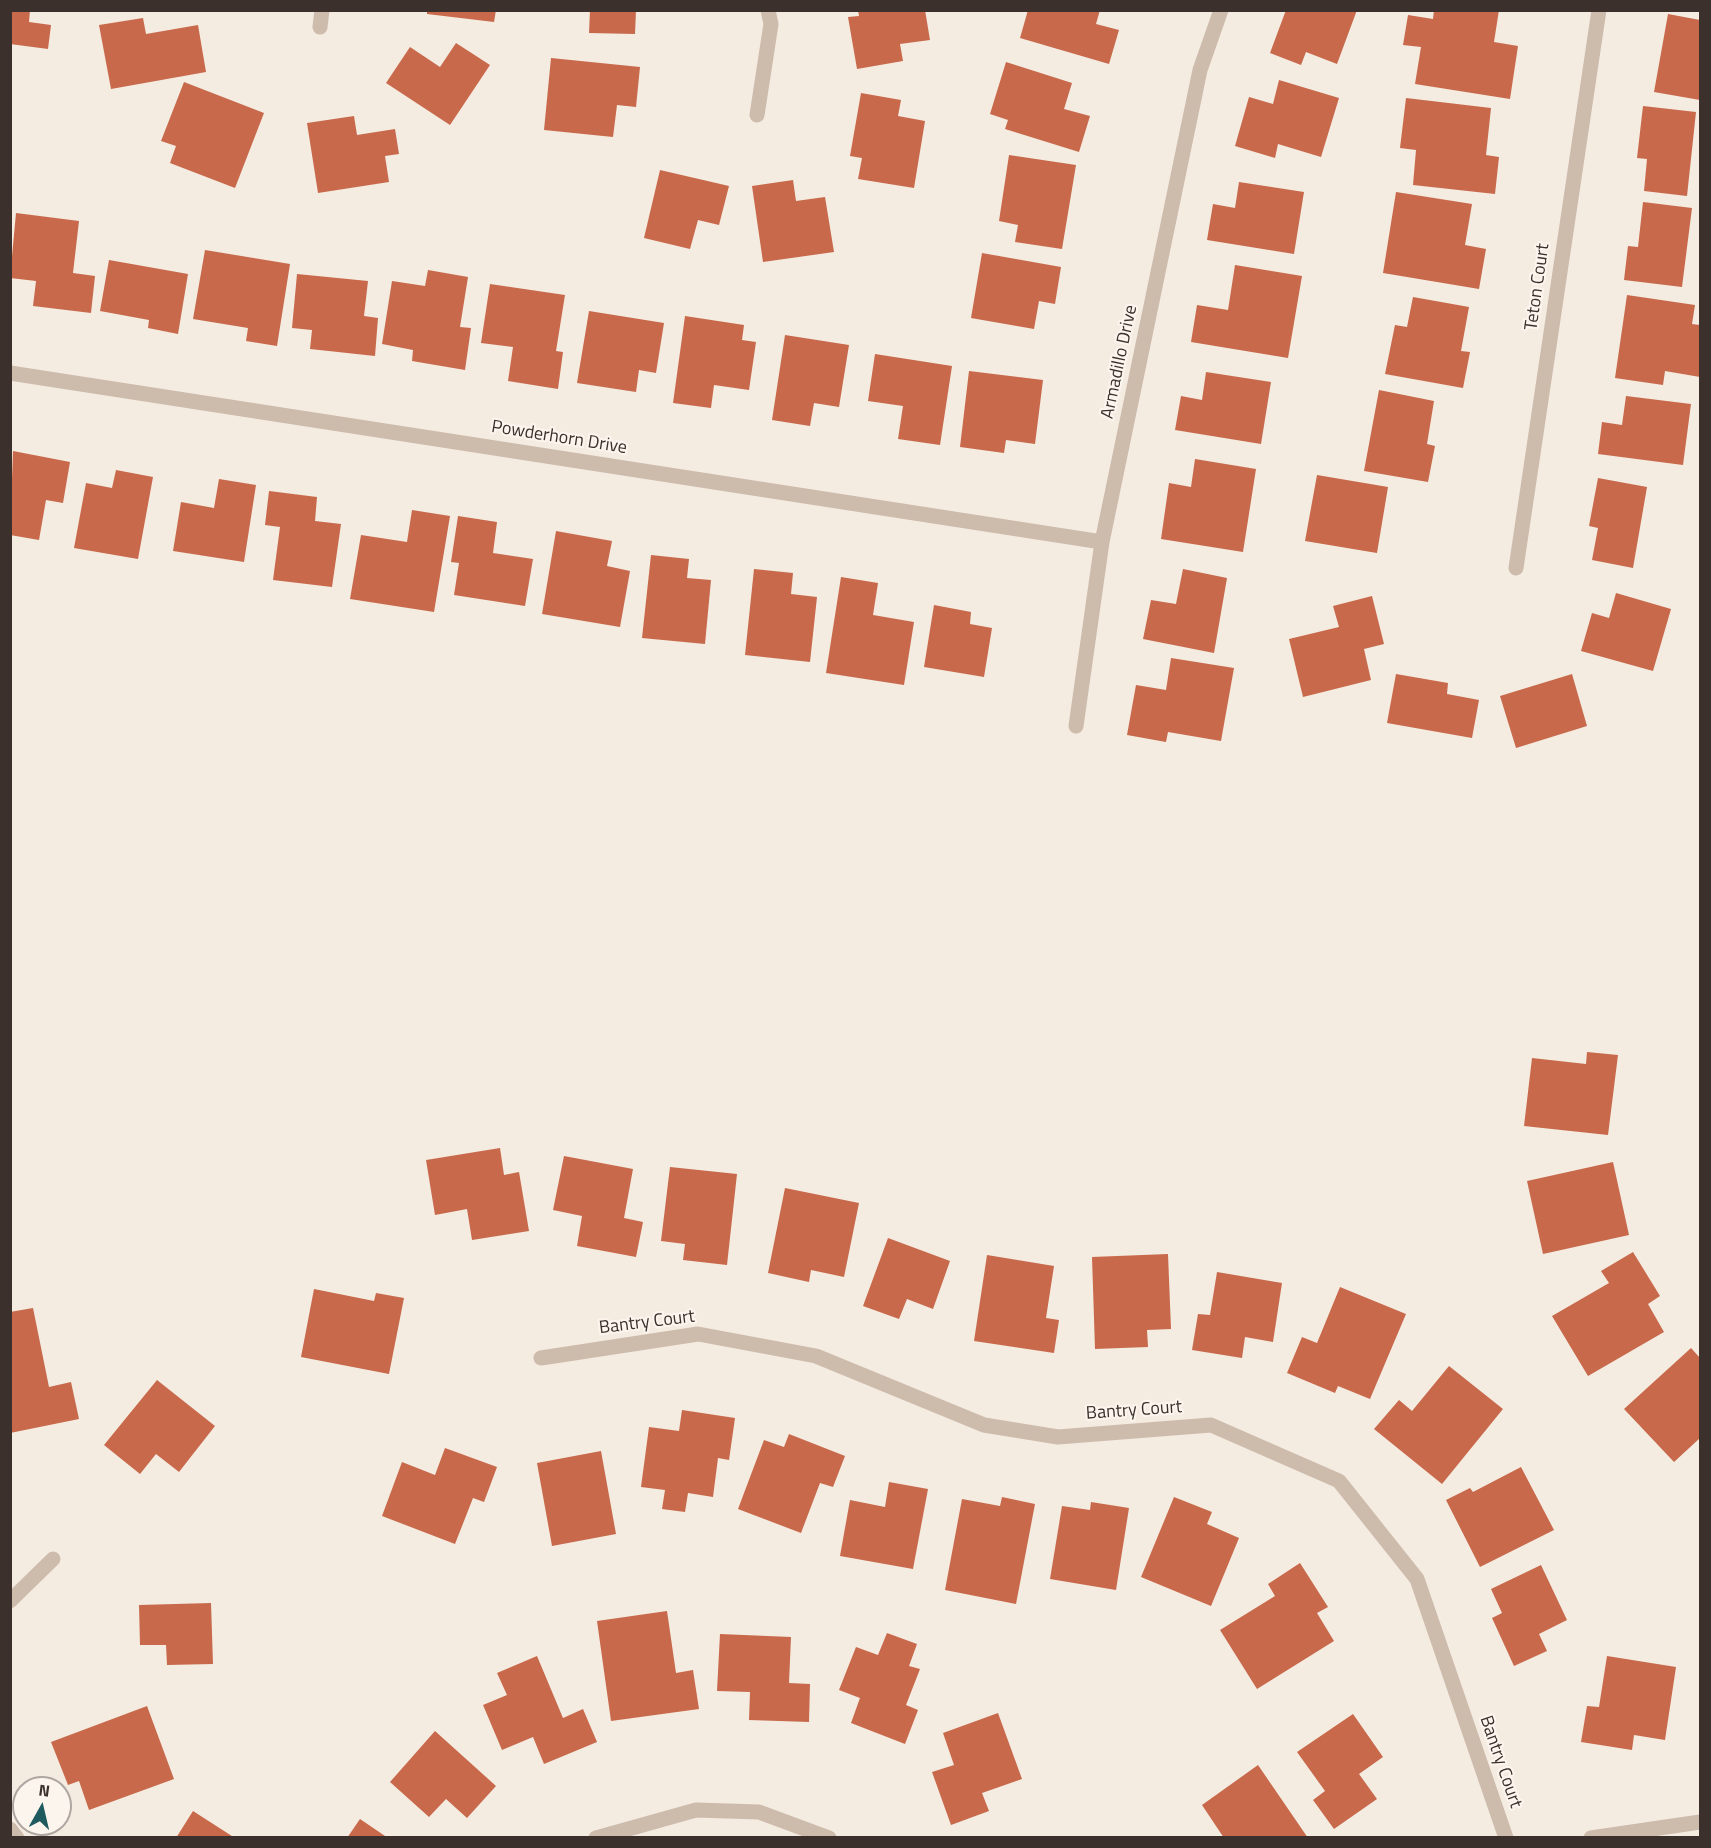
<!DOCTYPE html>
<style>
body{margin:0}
#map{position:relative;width:1711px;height:1848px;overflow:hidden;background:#f4ebe1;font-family:"Titillium Web",sans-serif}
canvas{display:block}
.frame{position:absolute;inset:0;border:12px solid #3b302b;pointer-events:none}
.north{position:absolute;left:12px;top:1776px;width:60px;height:60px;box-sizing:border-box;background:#fbf5ee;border:2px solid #aea6a0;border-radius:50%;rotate:8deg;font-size:16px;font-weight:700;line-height:24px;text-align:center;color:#3b302b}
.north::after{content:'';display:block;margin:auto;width:21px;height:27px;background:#1f5a5e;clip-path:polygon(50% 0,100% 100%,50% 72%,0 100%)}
</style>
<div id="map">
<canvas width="1711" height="1848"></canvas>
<div class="frame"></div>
<div class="north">N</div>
</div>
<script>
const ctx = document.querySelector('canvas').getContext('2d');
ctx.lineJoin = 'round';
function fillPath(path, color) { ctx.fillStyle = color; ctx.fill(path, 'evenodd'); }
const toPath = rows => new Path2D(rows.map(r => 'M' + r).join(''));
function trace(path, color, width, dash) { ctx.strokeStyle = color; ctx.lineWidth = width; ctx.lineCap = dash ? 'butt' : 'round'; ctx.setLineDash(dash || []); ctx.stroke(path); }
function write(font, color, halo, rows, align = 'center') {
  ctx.font = font + ' "Titillium Web",sans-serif'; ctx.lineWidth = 4.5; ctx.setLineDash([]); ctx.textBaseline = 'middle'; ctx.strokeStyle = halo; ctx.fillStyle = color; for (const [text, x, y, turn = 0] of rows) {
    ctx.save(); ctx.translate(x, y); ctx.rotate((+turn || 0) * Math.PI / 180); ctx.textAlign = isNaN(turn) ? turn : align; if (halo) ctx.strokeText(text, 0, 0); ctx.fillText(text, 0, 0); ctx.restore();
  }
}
const building = toPath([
 [10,10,30,10,29,22,51,25,48,49,10,44],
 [427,10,496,10,494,22,427,14],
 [590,10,636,10,635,34,589,33],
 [858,10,925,10,930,40,900,44,903,61,857,69,848,17,859,16],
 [1028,10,1100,10,1096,24,1119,30,1109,64,1020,38],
 [1286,10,1357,10,1337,64,1306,52,1301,65,1270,53],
 [1434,10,1499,10,1494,42,1518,46,1510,99,1415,84,1421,47,1403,45,1408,15,1433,19],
 [1668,14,1700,20,1700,100,1654,92],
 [143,18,146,34,198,25,206,72,111,89,99,25],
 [456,43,490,65,450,125,386,83,410,47,440,67],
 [551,58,640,67,636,107,617,105,613,137,544,130],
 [1006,62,1072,83,1064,109,1090,116,1079,152,1005,129,1008,120,990,114],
 [1279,80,1339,98,1321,157,1278,144,1275,158,1235,146,1249,97,1273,104],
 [184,82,264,113,235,188,170,163,176,146,161,141],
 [861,93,901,100,898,116,925,121,914,188,858,179,862,158,850,156],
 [1406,98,1491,108,1486,155,1499,157,1495,194,1413,185,1416,150,1400,148],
 [1643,106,1696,112,1687,196,1644,191,1647,159,1637,158],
 [354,116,357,135,395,129,399,154,385,156,389,182,318,193,307,123],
 [1009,155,1076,165,1062,249,1015,242,1018,225,999,221],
 [660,170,729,186,719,225,698,220,690,249,644,238],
 [793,180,796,201,825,197,834,252,763,262,752,186],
 [1239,182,1304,192,1294,254,1207,240,1213,204,1235,208],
 [1396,192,1472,204,1465,245,1486,249,1479,289,1383,273],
 [1643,202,1692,208,1682,287,1624,280,1628,246,1638,247],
 [16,213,79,221,73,273,95,276,91,313,33,306,36,281,10,278],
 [205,250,290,264,277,346,246,341,248,328,193,319],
 [982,253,1061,267,1055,304,1039,301,1034,329,971,318],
 [109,260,188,274,178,334,148,328,149,320,100,311],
 [1235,265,1302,276,1288,358,1191,342,1197,305,1228,310],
 [428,270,468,277,460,327,471,328,465,370,412,361,413,350,382,344,392,281,425,286],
 [297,274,368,281,364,316,378,318,375,356,310,349,312,330,292,328],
 [490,284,565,295,556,351,563,352,558,389,508,381,513,347,481,343],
 [1627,295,1695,305,1692,324,1700,325,1700,377,1665,371,1663,385,1615,378],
 [1413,297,1469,307,1461,351,1470,352,1463,388,1385,374,1395,325,1407,327],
 [589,311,664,323,656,373,639,370,636,392,577,383],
 [685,316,744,325,742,340,756,342,749,390,714,385,711,408,673,403],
 [785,335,849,345,839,407,814,403,810,426,772,420],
 [875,354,952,366,940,445,898,439,903,406,868,401],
 [969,371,1043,380,1035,444,1006,440,1004,453,960,447],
 [1206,372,1271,382,1261,444,1175,430,1181,396,1202,400],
 [1379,390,1434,401,1427,444,1435,446,1428,482,1364,471],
 [1626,396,1691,404,1683,465,1598,454,1602,422,1622,425],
 [13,451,70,462,63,503,46,500,39,540,10,535],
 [1195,459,1256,469,1243,552,1161,539,1169,483,1191,487],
 [116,470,153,477,138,559,74,548,86,483,112,488],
 [1317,475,1388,487,1377,553,1305,541],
 [1598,478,1647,487,1633,568,1592,560,1598,528,1589,526],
 [219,479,256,485,244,562,173,551,181,502,214,508],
 [269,491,317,497,315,521,341,524,332,587,273,580,280,527,265,525],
 [412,510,450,516,434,612,350,599,361,535,407,542],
 [458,516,497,522,493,553,533,559,525,606,454,595,459,563,451,562],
 [556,531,612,541,607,566,630,571,620,627,542,614],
 [651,555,689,559,687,578,711,580,705,644,642,638],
 [754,569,793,573,791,594,817,597,810,662,745,655],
 [1183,569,1227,578,1214,653,1143,639,1151,600,1176,604],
 [841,577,878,583,873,615,914,622,904,685,826,673],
 [1616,593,1671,609,1653,671,1581,651,1592,613,1609,618],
 [1372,596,1384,644,1364,649,1371,680,1303,697,1289,639,1339,627,1333,606],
 [934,605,971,612,970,624,992,628,984,677,924,667],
 [1171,658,1234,668,1221,741,1168,732,1166,742,1127,735,1136,685,1166,690],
 [1396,674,1448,683,1447,694,1479,700,1472,738,1387,723],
 [1572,674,1587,726,1516,748,1500,696],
 [1587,1052,1618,1055,1608,1135,1524,1126,1532,1058,1586,1064],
 [500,1148,504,1175,519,1172,529,1231,472,1240,467,1209,435,1215,426,1160],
 [564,1156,633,1169,624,1218,643,1222,636,1257,577,1246,582,1216,553,1210],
 [1613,1162,1629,1235,1543,1254,1527,1181],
 [670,1167,737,1174,727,1265,683,1260,685,1244,661,1241],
 [785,1188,859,1203,844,1277,811,1270,809,1282,768,1273],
 [888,1238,950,1261,933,1309,907,1299,899,1319,863,1306],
 [1633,1252,1660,1296,1648,1304,1664,1332,1588,1376,1552,1316,1609,1283,1601,1271],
 [1168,1254,1171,1329,1147,1330,1148,1347,1095,1349,1092,1257],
 [987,1255,1054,1266,1046,1318,1059,1320,1054,1353,974,1341],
 [1217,1272,1282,1283,1273,1342,1245,1337,1242,1358,1192,1350,1198,1314,1210,1315],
 [1340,1287,1406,1314,1370,1399,1338,1386,1335,1393,1287,1373,1302,1337,1317,1343],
 [314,1289,374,1301,376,1293,404,1298,389,1374,301,1357],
 [33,1308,49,1387,71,1382,79,1419,10,1433,10,1312],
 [1691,1348,1700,1358,1700,1438,1674,1462,1624,1409],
 [1449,1366,1503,1409,1442,1484,1374,1429,1399,1400,1412,1411],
 [157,1380,215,1426,179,1472,156,1454,140,1474,104,1445],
 [682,1410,735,1418,729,1460,718,1458,713,1497,688,1493,685,1512,662,1509,665,1490,641,1487,649,1427,679,1431],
 [789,1434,845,1456,833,1487,820,1483,801,1533,738,1509,764,1440,784,1447],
 [445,1448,497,1467,484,1502,473,1498,455,1544,382,1516,402,1462,435,1475],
 [601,1451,616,1534,552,1546,537,1463],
 [1521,1467,1554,1530,1480,1567,1446,1500,1470,1488,1473,1492],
 [889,1482,928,1489,913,1569,840,1556,850,1500,885,1507],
 [1002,1497,1035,1504,1016,1604,945,1590,962,1499,1000,1506],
 [1174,1497,1212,1512,1207,1524,1239,1538,1211,1606,1141,1577],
 [1091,1502,1129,1508,1116,1590,1050,1579,1062,1506,1090,1510],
 [1300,1563,1328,1607,1317,1613,1334,1641,1257,1689,1220,1630,1275,1596,1268,1584],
 [1541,1565,1567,1620,1539,1634,1547,1651,1514,1666,1492,1618,1502,1613,1491,1589],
 [211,1603,213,1664,167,1665,166,1645,140,1645,139,1605],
 [667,1611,676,1673,693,1670,699,1709,611,1721,597,1621],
 [887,1633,917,1644,909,1666,920,1669,906,1705,918,1710,905,1744,851,1723,860,1698,839,1690,856,1647,878,1655],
 [720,1634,791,1637,789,1683,810,1684,809,1722,749,1720,750,1692,717,1691],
 [537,1656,563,1718,583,1709,597,1742,544,1764,533,1737,502,1750,483,1705,507,1695,497,1673],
 [1607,1656,1676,1667,1665,1740,1634,1735,1632,1750,1581,1742,1587,1706,1599,1707],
 [147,1706,174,1779,89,1810,79,1781,68,1785,51,1742],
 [998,1713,1022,1779,982,1793,989,1811,951,1825,932,1772,954,1765,943,1733],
 [1353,1714,1383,1757,1359,1774,1377,1799,1334,1829,1313,1800,1325,1791,1297,1752],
 [435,1731,496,1786,467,1818,446,1799,429,1817,390,1782],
 [1258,1765,1308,1838,1224,1838,1202,1805],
 [193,1811,235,1838,176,1838],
 [360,1819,388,1838,347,1838]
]);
const street = toPath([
 [320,27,322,10],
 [757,115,771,24,768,10],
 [10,373,1102,542],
 [1516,568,1599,10],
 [1076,726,1102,542,1200,70,1221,10],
 [541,1358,698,1334,816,1356,984,1425,1058,1437,1211,1425,1339,1481,1417,1579,1506,1838],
 [10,1601,53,1559],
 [10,1829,17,1838],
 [596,1838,696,1810,759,1812,829,1838],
 [1591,1838,1700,1822]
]);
const streetNames = [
 ["Teton Court",1538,287,-82],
 ["Armadillo Drive",1120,362,-78],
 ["Powderhorn Drive",559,438,9],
 ["Bantry Court",647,1323,-7],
 ["Bantry Court",1134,1411,-4],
 ["Bantry Court",1500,1762,71]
];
fillPath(building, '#c8694b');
trace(street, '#cdbbac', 15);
write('18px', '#3b302b', '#fbf5ee', streetNames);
</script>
